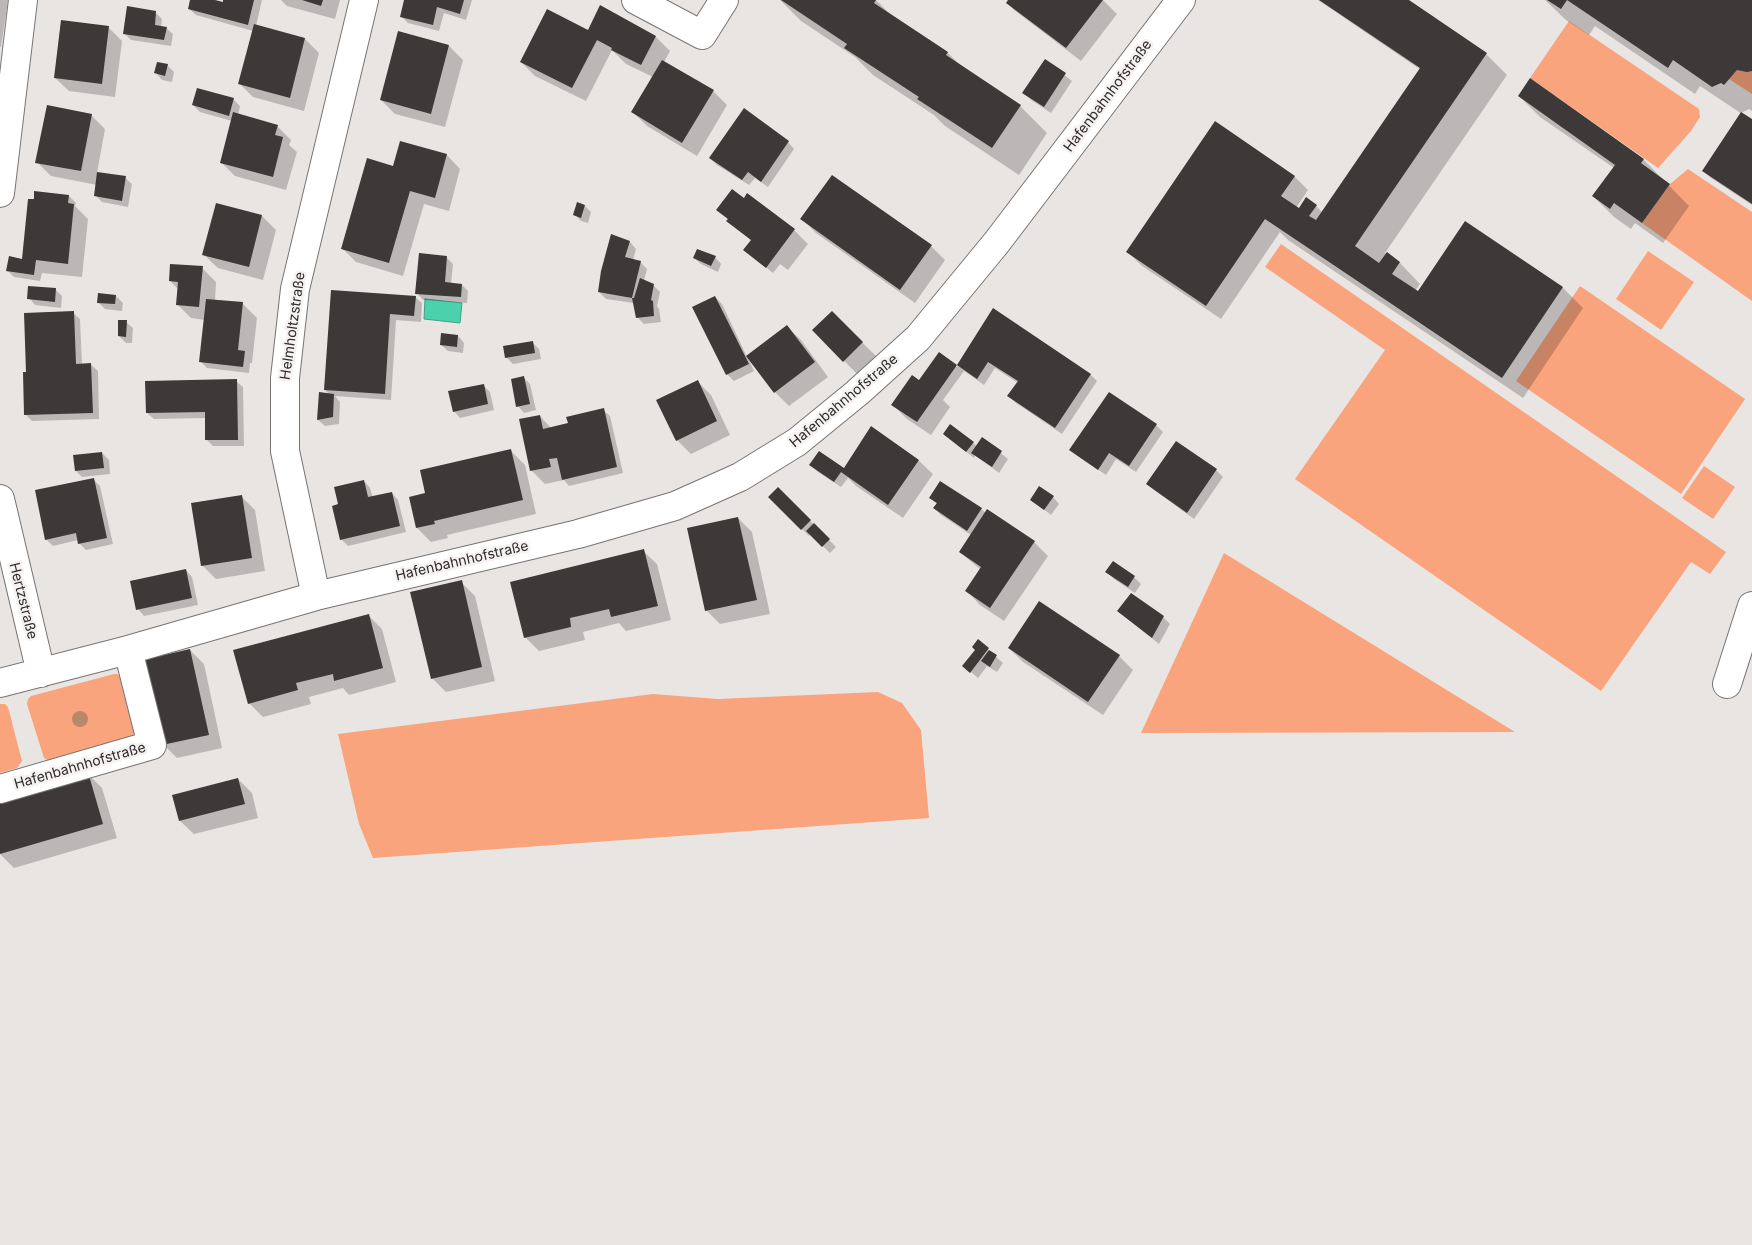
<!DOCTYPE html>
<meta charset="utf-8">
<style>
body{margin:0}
canvas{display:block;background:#e9e5e3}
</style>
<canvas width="1752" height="1245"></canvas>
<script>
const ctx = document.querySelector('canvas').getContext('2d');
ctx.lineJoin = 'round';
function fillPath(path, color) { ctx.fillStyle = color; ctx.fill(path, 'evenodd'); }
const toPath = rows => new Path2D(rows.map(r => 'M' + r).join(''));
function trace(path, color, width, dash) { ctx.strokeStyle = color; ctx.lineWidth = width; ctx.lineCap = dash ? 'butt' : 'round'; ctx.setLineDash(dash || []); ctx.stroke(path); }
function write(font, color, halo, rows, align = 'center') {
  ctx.font = font + ' Inter,sans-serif'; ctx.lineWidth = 5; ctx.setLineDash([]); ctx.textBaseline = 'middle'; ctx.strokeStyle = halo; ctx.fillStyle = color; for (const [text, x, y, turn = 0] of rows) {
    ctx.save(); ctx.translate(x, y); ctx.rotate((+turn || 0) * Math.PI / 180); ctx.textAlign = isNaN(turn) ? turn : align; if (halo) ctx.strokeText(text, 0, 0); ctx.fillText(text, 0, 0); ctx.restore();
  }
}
const green = toPath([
 [1569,21,1699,109,1700,117,1691,131,1658,168,1530,78],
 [1737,70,1752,71,1752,94,1729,79],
 [1688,169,1752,212,1752,301,1642,223,1670,184],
 [1281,244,1726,552,1710,574,1691,562,1601,691,1295,479,1385,350,1265,267],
 [1648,251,1694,282,1661,330,1616,299],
 [1580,286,1745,399,1681,494,1516,381],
 [1704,466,1735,487,1713,519,1682,498],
 [1224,553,1515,732,1141,733],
 [114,674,118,674,120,678,134,732,133,736,130,739,52,760,47,760,44,758,27,704,28,699,31,696],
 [878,692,902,703,921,730,929,818,373,858,359,824,338,734,653,694,718,699],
 [0,704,5,704,8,707,22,761,17,768,0,773]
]);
const water = toPath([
 [425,299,462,303,460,323,424,319,425,299]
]);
const shadow = toPath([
 [0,0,8,0,1,47,0,47],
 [192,0,210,0,224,4,225,0,262,0,256,26,305,39,319,53,304,111,253,97,239,83,253,31,196,15,189,9],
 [281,0,340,0,335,19,287,6],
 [405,0,472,0,466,20,444,13,439,31,408,23,401,16],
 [780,0,876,0,892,16,947,52,964,69,1020,106,1047,133,1019,175,945,126,934,115,873,75,855,57,801,21],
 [1010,0,1103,0,1117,14,1081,61,1014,10,1008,3],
 [1318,0,1406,0,1486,54,1507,75,1385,253,1400,263,1420,284,1415,291,1418,293,1563,288,1583,308,1523,398,1288,240,1280,232,1221,319,1142,266,1128,252,1294,176,1308,190,1296,208,1299,209,1316,206,1323,213,1421,70],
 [1545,0,1752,0,1752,111,1749,109,1741,113,1752,120,1752,205,1711,178,1704,171,1742,114,1700,86,1695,94,1595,26,1589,35,1566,20],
 [155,12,162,19,161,27,166,28,173,34,171,46,131,40,124,33],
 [631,24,656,37,670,51,664,62,713,91,727,105,697,156,647,126,633,112,653,77,626,64,612,50,586,101,535,76,521,62,588,31],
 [108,27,122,41,115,97,69,91,55,78],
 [399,33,449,46,463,60,445,127,395,114,381,100],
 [1045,60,1072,81,1051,113,1031,100,1024,93],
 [167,65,174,72,172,82,162,80,156,73],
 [1530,80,1644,160,1689,206,1663,243,1635,223,1631,229,1614,217,1593,196,1614,168,1540,117,1519,96],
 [233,99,240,106,238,115,277,126,291,140,289,145,297,152,286,190,235,176,221,162,232,121,200,112,193,105],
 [91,115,105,129,97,173,125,178,132,184,128,207,102,202,95,195,97,185,51,176,37,162],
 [788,142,794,149,768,187,755,178,749,185,717,165,710,158],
 [447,155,460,169,449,211,424,204,403,276,356,262,342,248,394,167],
 [35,193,69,196,76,203,75,206,88,219,82,277,42,273,40,281,14,277,8,271,23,260],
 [585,206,591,212,588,223,581,221,574,214],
 [718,210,794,230,808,244,788,270,780,264,773,273,745,250,752,241],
 [262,216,276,230,263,280,218,268,204,255],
 [802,219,931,246,945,260,915,303,816,233],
 [612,236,630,242,636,249,633,260,640,262,647,269,644,281,653,285,660,292,657,306,659,309,661,322,644,324,637,317,634,303,606,299,599,292],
 [446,257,453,264,451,284,462,285,468,291,467,303,423,300,417,293],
 [715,257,721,264,718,272,701,264,694,258],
 [202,268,216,282,215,301,243,304,257,318,252,363,250,363,249,373,207,368,201,362,205,320,191,318,177,304,178,289,170,281],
 [55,289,62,296,61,308,35,305,29,298],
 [332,291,415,297,422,303,421,322,396,320,391,400,335,396,340,402,339,424,325,426,318,420,330,395,325,390],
 [99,295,116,296,123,303,122,311,105,309,98,302],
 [715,297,722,304,747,357,787,327,801,340,828,377,789,406,775,392,750,359,749,360,754,371,734,381,727,374,694,307],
 [994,309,1091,375,1097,381,1062,434,1016,403,1009,396,1018,383,995,368,984,385,964,371,943,400,950,407,931,435,907,419,893,405,920,382,939,354,957,367],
 [73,313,80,319,82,365,91,365,98,371,99,419,32,421,25,414,27,373],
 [832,313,876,356,858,375,814,330],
 [126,322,133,328,132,343,126,343,119,336],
 [458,336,464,343,463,353,448,351,441,345],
 [532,342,539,349,541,359,513,364,506,357],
 [524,378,530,384,536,410,524,413,518,406],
 [236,381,243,387,244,446,213,446,207,440,206,418,154,419,147,413],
 [697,381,711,395,730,435,691,454,677,440],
 [483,385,490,392,494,410,460,418,454,411],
 [1109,394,1156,425,1163,432,1136,472,1116,459,1106,475,1078,456,1071,450],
 [603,410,610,416,623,473,569,486,564,480,545,484,531,470,540,416,551,428,569,424],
 [872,428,919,461,933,474,903,518,856,486,848,478,841,487,818,472,811,465,844,470],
 [944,434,973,443,977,446,982,438,1008,459,999,473,975,455,974,458],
 [1177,443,1216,470,1223,477,1194,519,1154,490,1148,484],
 [511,451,525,465,536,514,447,535,448,538,431,542,417,528,426,494],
 [102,453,109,460,110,474,82,477,76,471],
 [93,479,100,486,113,544,86,550,79,543,78,540,53,546,46,539],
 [364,481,370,488,373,498,392,493,398,500,406,532,348,546,341,539,339,505],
 [778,488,836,547,830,553,810,534,809,536,770,497],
 [241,496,255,510,265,571,216,579,202,565],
 [1053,497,1059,504,1051,515,1032,500],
 [930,498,981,509,986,513,1034,542,1048,556,1004,621,980,605,967,591,981,570,960,552,971,535,941,515,934,508,937,504],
 [738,518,752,532,770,614,720,624,706,610],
 [643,551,657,564,671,620,626,631,619,623,583,632,585,640,539,651,525,637],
 [1113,563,1134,577,1141,584,1135,593,1114,579,1107,572],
 [186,570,192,577,198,605,144,616,138,609],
 [461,582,475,596,495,681,446,692,432,678],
 [1118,611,1163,617,1170,624,1159,644],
 [368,615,382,629,396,682,349,695,343,688,309,697,311,704,263,717,249,703],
 [978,641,1003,663,997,672,987,666,978,678,964,666,976,650],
 [1009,648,1119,656,1133,670,1103,715,1023,662],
 [190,650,204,664,222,748,177,758,163,744],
 [88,774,102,788,117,838,14,868,0,854],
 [238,779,252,793,258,818,194,834,180,821]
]);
const building = toPath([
 [190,0,215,0,223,2,223,0,254,0,248,25,188,9],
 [302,0,323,0,321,6],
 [404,0,464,0,460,14,437,7,433,25,400,17],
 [781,0,876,0,874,3,948,52,946,55,1021,105,992,148,917,99,919,97,844,48,847,44],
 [1008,0,1103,0,1066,48,1006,3],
 [1319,0,1409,0,1487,53,1355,246,1379,263,1387,252,1400,262,1392,274,1418,291,1465,221,1563,287,1502,378,1265,219,1206,306,1126,252,1215,121,1295,176,1281,196,1299,208,1306,197,1317,205,1309,216,1316,220,1420,68],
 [1547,0,1752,0,1752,71,1747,72,1737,70,1724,85,1721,83,1712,87,1673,60,1668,68,1567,0,1561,9],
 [600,5,656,36,641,65,611,50,612,48,597,40,572,88,520,62,547,9,588,30],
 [127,6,156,11,155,25,167,27,164,40,123,34],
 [61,20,109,26,102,84,54,78],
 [254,24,305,38,290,98,238,84],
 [398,31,449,45,431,114,380,100],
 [1045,59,1066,73,1044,107,1022,93],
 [662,60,714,90,682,143,631,112],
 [157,62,168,64,165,76,154,73],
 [1530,78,1644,159,1641,163,1670,184,1642,223,1614,203,1610,209,1592,196,1615,165,1518,96],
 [197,88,234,98,229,116,192,105],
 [47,105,92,114,81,171,35,163],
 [744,108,789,141,761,182,748,172,742,180,709,158],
 [233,112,278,125,275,135,283,137,273,177,220,163],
 [1741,112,1752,119,1752,204,1702,171],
 [400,141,447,154,435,198,410,191,389,263,341,249,367,158,393,166],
 [97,172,126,176,122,201,94,196],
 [832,175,932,245,900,290,800,219],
 [732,189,744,198,747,193,795,229,766,268,743,250,751,240,726,221,728,219,716,210],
 [34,191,69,195,68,203,74,204,68,264,36,260,34,275,6,271,9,256,22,259,28,199,34,199],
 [577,202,585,205,581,218,573,215],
 [216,203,262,215,249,267,202,255],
 [611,234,630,241,625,257,641,261,632,298,598,292,601,271],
 [697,249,716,256,711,266,693,258],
 [419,253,447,256,445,282,462,284,461,297,415,294],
 [170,264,203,266,199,307,176,305,178,282,169,281],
 [640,278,654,284,651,300,653,301,654,316,636,318,632,298,634,298],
 [28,286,56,288,55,302,27,299],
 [331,290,416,296,414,316,390,314,385,394,324,390],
 [98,293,116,295,115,304,97,303],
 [715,296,749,364,726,375,692,307],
 [206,299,243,302,238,350,245,351,243,367,199,362],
 [993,308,1091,374,1055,428,1007,396,1018,381,988,362,977,379,957,365],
 [74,311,76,364,91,363,93,413,24,415,23,372,26,372,24,313],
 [832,311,863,342,843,362,812,330],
 [118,320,127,320,126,337,118,336],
 [787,325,815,362,774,393,746,356],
 [441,333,458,335,457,347,440,345],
 [533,341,535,353,505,358,503,346],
 [939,352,957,365,917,422,891,405,912,375,919,380],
 [524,376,530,404,516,407,511,379],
 [237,379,238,440,205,440,205,412,146,413,145,381],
 [698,380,717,421,676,441,656,400],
 [484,384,488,404,453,412,448,391],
 [319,392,334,394,333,417,317,420],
 [1109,392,1157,424,1129,466,1109,453,1098,470,1069,450],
 [604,408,617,467,562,480,557,458,549,459,551,467,530,471,519,419,540,415,543,429,568,423,566,417],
 [950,424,974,442,966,452,943,434],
 [871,426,919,460,888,505,841,472,834,482,809,465,819,451,844,468],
 [982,437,1002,451,992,467,971,453],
 [1176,441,1217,469,1187,513,1146,484],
 [511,449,523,500,434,521,435,524,416,528,409,497,425,493,420,470],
 [102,452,104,468,75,471,73,455],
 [94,478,107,538,78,544,76,533,45,540,35,490],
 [364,480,368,497,392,492,400,526,340,540,332,506,338,504,334,487],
 [940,481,982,508,967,531,933,508,937,503,929,498],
 [1039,486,1054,496,1044,510,1030,500],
 [778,487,811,520,801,530,768,497],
 [242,495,252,558,201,566,191,503],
 [987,509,1035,541,990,608,965,591,981,567,959,552],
 [738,517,757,600,705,611,687,528],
 [814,523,830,539,822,547,806,531],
 [644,549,658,606,611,617,609,609,570,618,571,627,524,638,510,582],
 [1113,561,1135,576,1128,587,1105,572],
 [186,569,192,598,136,610,130,581],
 [462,580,482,667,431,679,410,592],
 [1131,593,1164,616,1152,638,1117,611],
 [1039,601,1120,655,1088,702,1008,648],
 [369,614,383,668,334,681,333,674,296,683,298,690,248,704,233,650],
 [978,639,989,648,970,673,962,666,975,650,972,647],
 [190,649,209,735,162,745,142,660],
 [989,650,997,655,990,667,981,661],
 [88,772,103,824,0,854,0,798],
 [238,778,245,804,179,821,172,795]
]);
const minor = toPath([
 [636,0,702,35,724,0],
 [0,193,23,0],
 [0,499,41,673],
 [316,596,285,451,285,378,295,289,364,0],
 [0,683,128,650,316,596,578,534,675,506,740,477,797,442,857,393,918,338,997,242,1181,0],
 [1727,684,1752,606],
 [0,789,152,745,128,650]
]);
const trees = [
 [80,719]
];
const streetNames = [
 ["Hafenbahnhofstraße",1108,96,-53],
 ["Helmholtzstraße",293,326,-82],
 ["Hafenbahnhofstraße",844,401,-40],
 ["Hafenbahnhofstraße",462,561,-13],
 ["Hertzstraße",23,601,76],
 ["Hafenbahnhofstraße",80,766,-16]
];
fillPath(green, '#f9a47d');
fillPath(water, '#4cd1ad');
trace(water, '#43a086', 1);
fillPath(shadow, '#0003');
fillPath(building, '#3c3938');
trace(minor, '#777473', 30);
trace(minor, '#fff', 28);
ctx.fillStyle = '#b7886b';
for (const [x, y] of trees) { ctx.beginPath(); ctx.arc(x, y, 8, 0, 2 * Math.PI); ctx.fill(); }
write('14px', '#2e2c2c', '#f6f2f1', streetNames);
</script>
